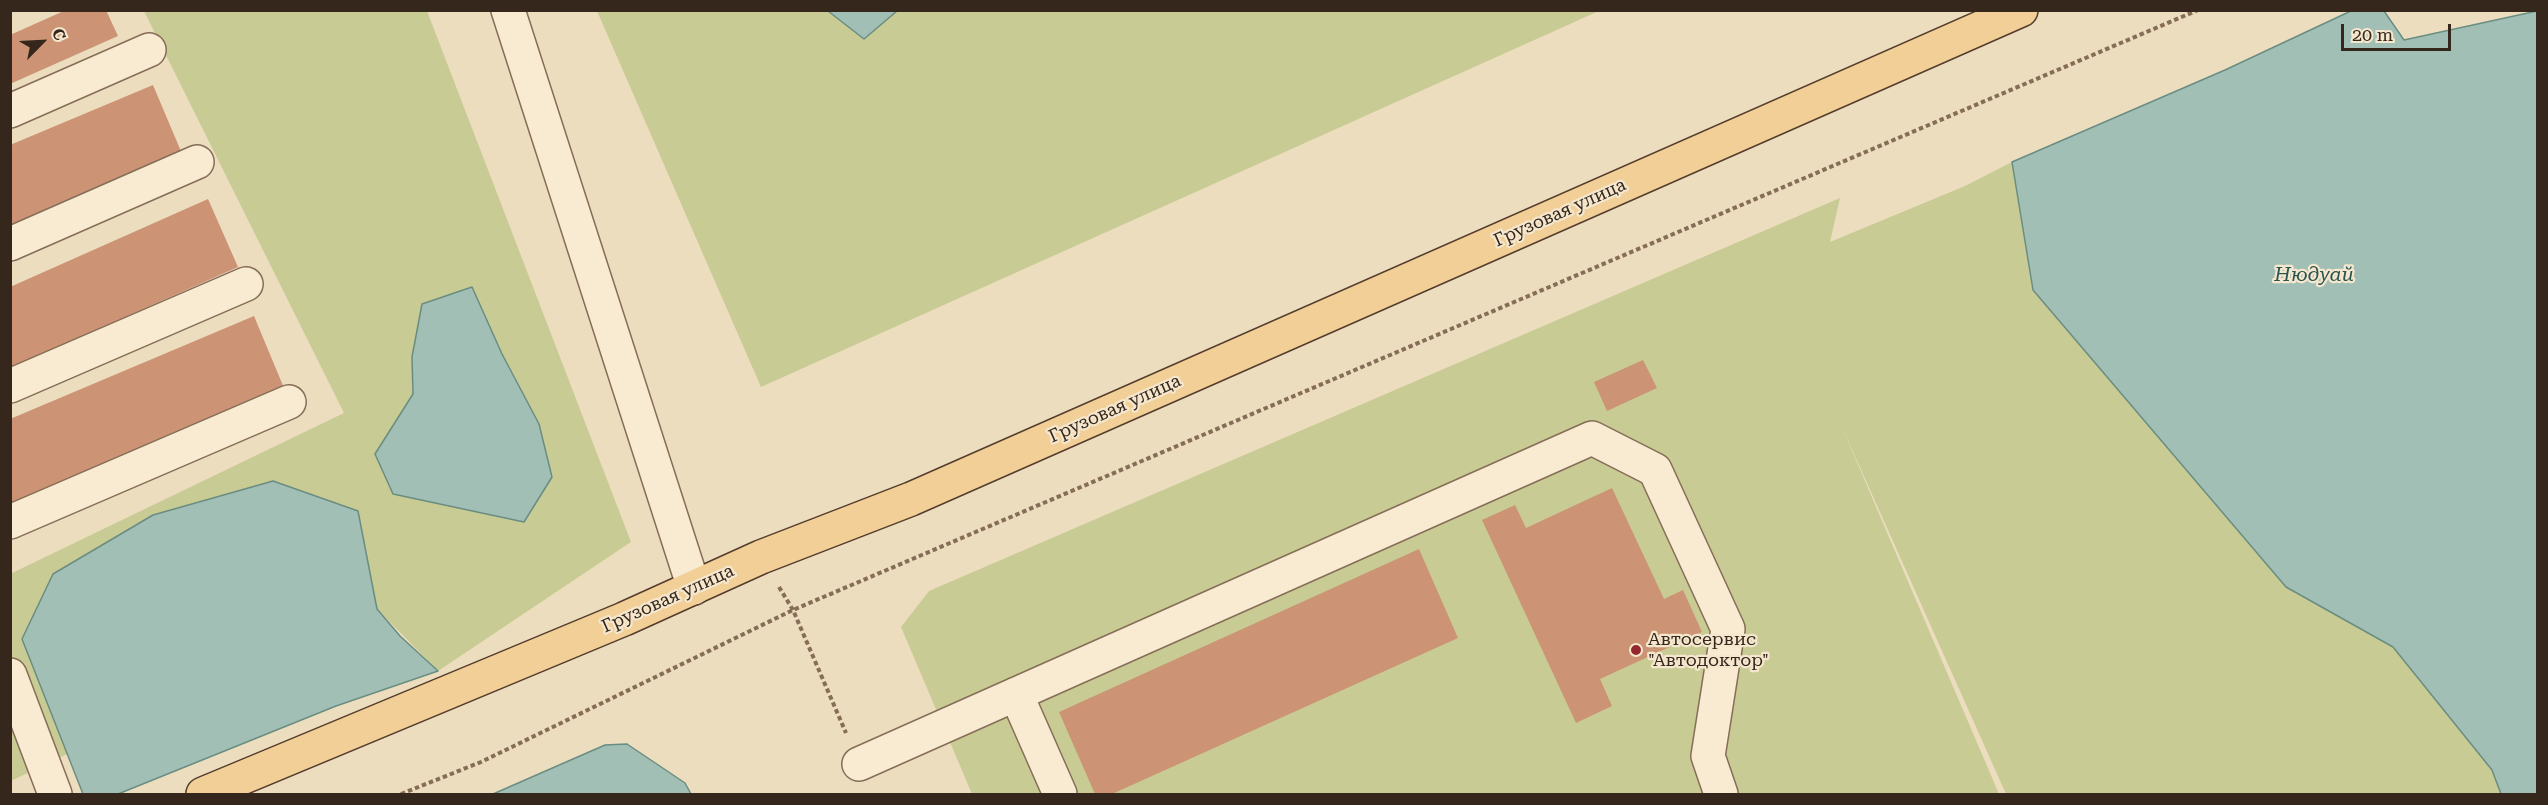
<!DOCTYPE html>
<meta charset="utf-8">
<style>
body{margin:0}
#map{position:relative;width:2548px;height:805px;overflow:hidden;background:#edddbf;font-family:"Roboto Serif",serif}
canvas{display:block}
.frame{position:absolute;inset:0;border:12px solid #35271c;pointer-events:none}
.north{position:absolute;left:12px;top:12px;width:60px;height:60px;-webkit-text-stroke:4px #f5e7ce;paint-order:stroke;rotate:66deg;font-size:16px;font-weight:700;line-height:24px;text-align:center;color:#35271c}
.north::after{content:'';display:block;margin:auto;width:21px;height:27px;background:#35271c;clip-path:polygon(50% 0,100% 100%,50% 72%,0 100%)}
.scale{position:absolute;left:2341px;top:24px;width:110px;height:27px;box-sizing:border-box;border:3px solid #35271c;border-top:0;padding-left:8px;font-size:18px;line-height:21px;white-space:nowrap;color:#35271c;-webkit-text-stroke:4px #f5e7ce;paint-order:stroke}
</style>
<div id="map">
<canvas width="2548" height="805"></canvas>
<div class="frame"></div>
<div class="north">С</div>
<div class="scale">20 m</div>
</div>
<script>
const ctx = document.querySelector('canvas').getContext('2d');
ctx.lineJoin = 'round';
function fillPath(path, color) { ctx.fillStyle = color; ctx.fill(path, 'evenodd'); }
const toPath = rows => new Path2D(rows.map(r => 'M' + r).join(''));
function trace(path, color, width, dash) { ctx.strokeStyle = color; ctx.lineWidth = width; ctx.lineCap = dash ? 'butt' : 'round'; ctx.setLineDash(dash || []); ctx.stroke(path); }
function write(font, color, halo, rows, align = 'center') {
  ctx.font = font + ' "Roboto Serif",serif'; ctx.lineWidth = 4.5; ctx.setLineDash([]); ctx.textBaseline = 'middle'; ctx.strokeStyle = halo; ctx.fillStyle = color; for (const [text, x, y, turn = 0] of rows) {
    ctx.save(); ctx.translate(x, y); ctx.rotate((+turn || 0) * Math.PI / 180); ctx.textAlign = isNaN(turn) ? turn : align; if (halo) ctx.strokeText(text, 0, 0); ctx.fillText(text, 0, 0); ctx.restore();
  }
}
const green = toPath([
 [144,11,427,11,631,542,438,671,377,609,263,660,11,781,10,574,344,413],
 [597,11,1599,11,761,387],
 [2012,162,2033,290,2286,587,2393,647,2492,770,2501,794,2006,794,1841,425,1999,794,972,794,901,627,929,591,1840,198,1830,242,1965,186]
]);
const water = toPath([
 [2353,10,2384,11,2404,40,2537,11,2537,794,2501,794,2492,770,2393,647,2286,587,2033,290,2012,162,2225,70,2353,10],
 [828,11,828,10,897,11,864,39,828,11],
 [472,287,502,354,539,424,552,477,524,522,393,494,375,454,413,394,412,357,422,304,472,287],
 [273,481,358,511,377,609,400,636,438,671,336,706,118,794,83,794,22,639,53,574,153,515,273,481],
 [627,744,685,783,691,794,493,794,605,745,627,744]
]);
const building = toPath([
 [66,10,106,10,118,36,10,84,10,35],
 [153,85,183,156,10,229,10,145],
 [208,199,238,267,10,368,10,287],
 [254,316,284,388,10,504,10,419],
 [1643,360,1657,388,1607,411,1594,382],
 [1612,488,1664,599,1683,590,1702,632,1600,679,1612,706,1576,723,1482,520,1515,505,1526,528],
 [1419,549,1458,638,1112,794,1095,794,1059,712]
]);
const path = toPath([
 [779,587,793,610,846,733],
 [401,794,481,762,793,610,2198,10]
]);
const minor = toPath([
 [508,10,694,588],
 [10,111,149,50],
 [10,244,197,162],
 [10,386,246,284],
 [10,522,289,402],
 [10,675,55,794],
 [1016,694,1060,794],
 [859,764,1592,438,1655,470,1728,629,1708,756,1721,794]
]);
const major = toPath([
 [203,794,624,619,761,557,911,499,2021,10]
]);
const markers = [
 [1636,650,6,"#94282f"]
];
const streetNames = [
 ["Грузовая улица",1560,213,-24],
 ["Грузовая улица",1115,409,-24],
 ["Грузовая улица",668,599,-24]
];
const poiNames = [
 ["Автосервис",1648,640],
 ["\"Автодоктор\"",1648,661]
];
const waterNames = [
 ["Нюдуай",2314,275]
];
fillPath(green, '#c8cb93');
fillPath(water, '#a2bfb5');
trace(water, '#6a8d82', 1.5);
fillPath(building, '#cc9475');
trace(minor, '#866d57', 36);
trace(major, '#533c2c', 36);
trace(path, '#866d57', 4, [4.5, 3]);
trace(minor, '#f8ebd2', 33);
trace(major, '#f1cf96', 33);
for (const [x, y, r, color] of markers) { const dot = new Path2D(); dot.arc(x, y, r, 0, 2 * Math.PI); ctx.fillStyle = color; ctx.fill(dot); trace(dot, '#f5e7ce', 2); }
write('18px', '#35271c', '#f5e7ce', streetNames);
write('18px', '#35271c', '#f5e7ce', poiNames, 'left');
write('italic 20px', '#2b5550', '#f5e7ce', waterNames);
</script>
